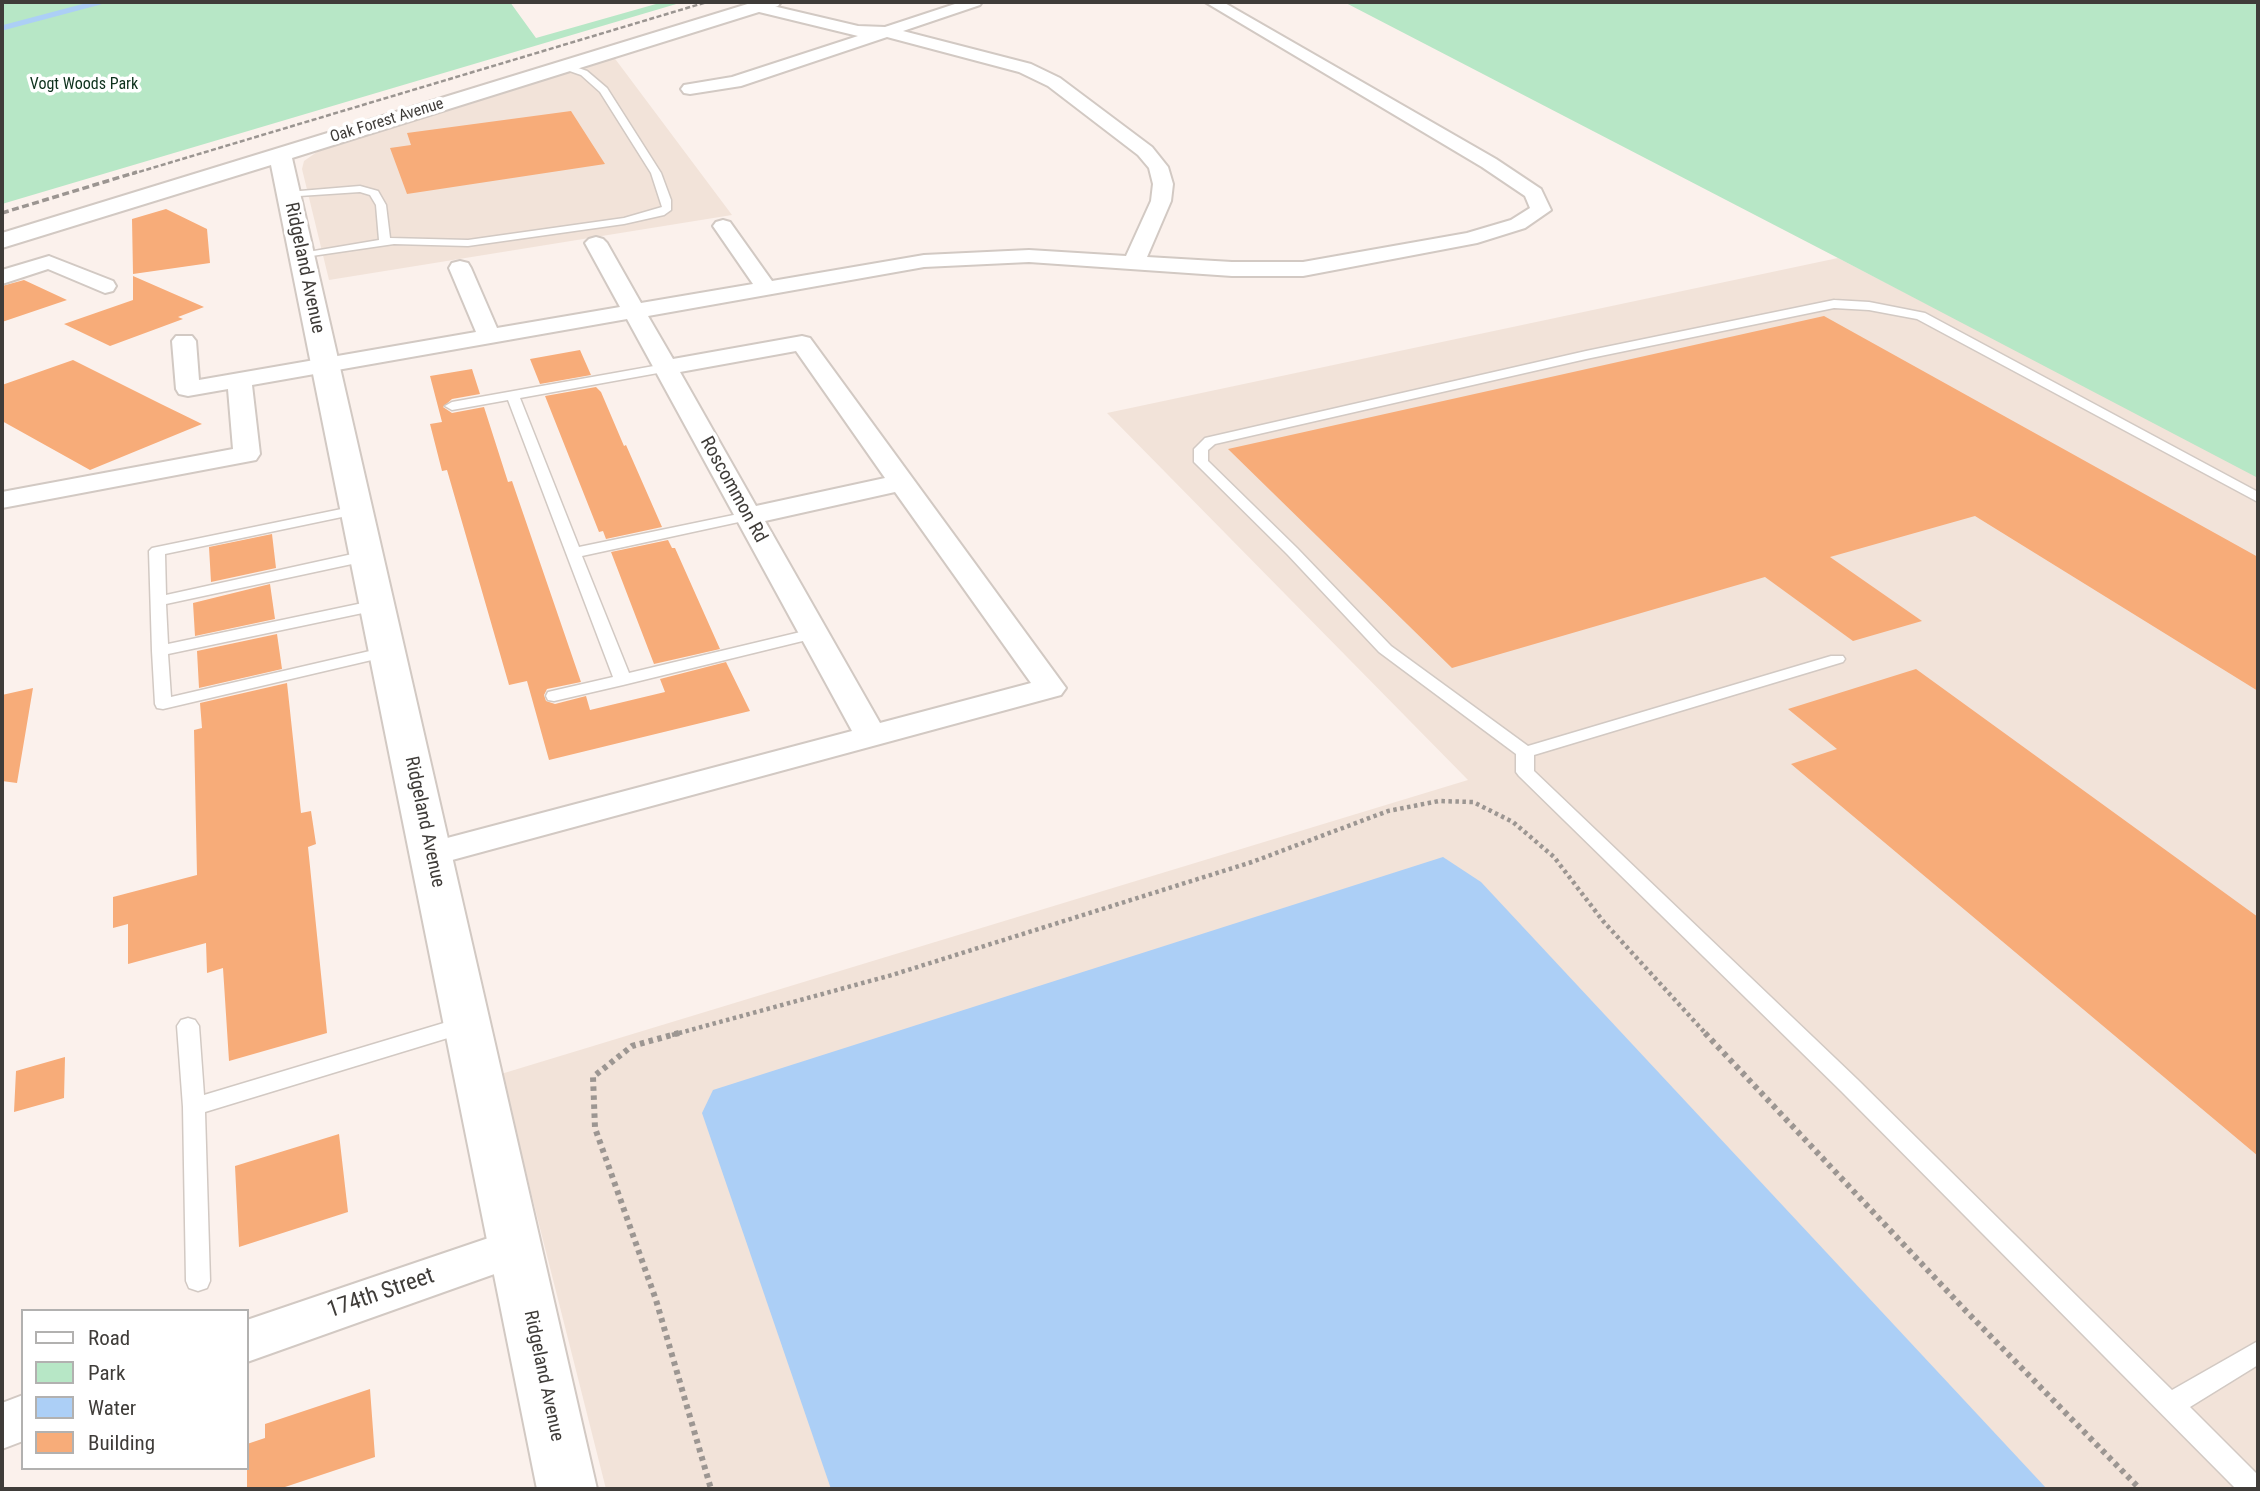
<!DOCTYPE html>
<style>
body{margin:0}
#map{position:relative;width:2260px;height:1491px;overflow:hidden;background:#fbf1ec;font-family:"Roboto Condensed",sans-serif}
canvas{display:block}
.frame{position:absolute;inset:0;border:4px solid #3f3c39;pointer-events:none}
.legend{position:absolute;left:21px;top:1309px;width:228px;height:161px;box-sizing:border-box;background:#fff;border:2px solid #b2b1b0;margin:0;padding:9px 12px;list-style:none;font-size:21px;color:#3f3c39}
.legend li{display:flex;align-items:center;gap:14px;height:35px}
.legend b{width:35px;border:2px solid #b2b1b0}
</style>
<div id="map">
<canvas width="2260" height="1491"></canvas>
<div class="frame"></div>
<ul class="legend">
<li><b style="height:9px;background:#fff"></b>Road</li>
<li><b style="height:19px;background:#b7e7c6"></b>Park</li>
<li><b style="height:19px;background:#accff6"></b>Water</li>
<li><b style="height:19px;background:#f7ac79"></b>Building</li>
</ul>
</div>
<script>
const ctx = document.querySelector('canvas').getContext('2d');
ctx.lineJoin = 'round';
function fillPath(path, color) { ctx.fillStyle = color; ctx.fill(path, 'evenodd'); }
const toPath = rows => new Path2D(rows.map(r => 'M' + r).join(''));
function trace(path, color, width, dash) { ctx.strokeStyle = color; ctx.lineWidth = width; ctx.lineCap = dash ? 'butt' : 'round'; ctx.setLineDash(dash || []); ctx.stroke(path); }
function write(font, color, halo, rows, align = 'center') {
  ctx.font = font + ' "Roboto Condensed",sans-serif'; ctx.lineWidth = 7; ctx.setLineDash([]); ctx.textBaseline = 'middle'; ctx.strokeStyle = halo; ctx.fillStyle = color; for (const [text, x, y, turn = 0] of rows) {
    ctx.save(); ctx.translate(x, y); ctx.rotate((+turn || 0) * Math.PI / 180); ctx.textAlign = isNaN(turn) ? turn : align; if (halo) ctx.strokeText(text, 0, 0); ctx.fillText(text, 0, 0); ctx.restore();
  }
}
const built = toPath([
 [613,56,732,215,329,280,302,169,304,161,324,147],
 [1838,258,2258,475,2258,1489,606,1489,501,1074,1468,780,1107,413]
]);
const green = toPath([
 [2,2,510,2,536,38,663,2,683,2,2,204],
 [1344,2,2258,2,2258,478,1838,258]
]);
const water = toPath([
 [1443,857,1481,882,2047,1489,831,1489,702,1113,713,1090]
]);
const stream = toPath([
 [2,28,100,2]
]);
const building = toPath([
 [571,111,605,164,407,194,390,148,411,145,407,133],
 [166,209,207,229,210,263,133,274,132,219],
 [133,276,204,307,178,317,183,319,110,346,64,324,133,300],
 [24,280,67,300,2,322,2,286],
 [1824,316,2258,557,2258,691,1975,516,1830,557,1922,621,1853,641,1765,577,1452,668,1228,449],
 [580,350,591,375,540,384,530,359],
 [73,360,161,404,202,424,90,470,2,421,2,385],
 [472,369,480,394,452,399,443,407,452,413,484,407,508,482,512,481,581,682,547,689,544,695,546,701,555,704,586,696,590,710,665,692,660,679,726,662,750,711,549,760,527,681,509,685,447,470,442,471,430,424,442,422,430,376],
 [596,387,601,392,624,446,626,445,662,527,606,539,603,531,599,532,545,396],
 [272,534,276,568,211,582,209,547],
 [668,540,672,548,675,548,720,649,654,664,611,552],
 [270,584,275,619,195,636,193,603],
 [277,634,282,669,199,688,197,651],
 [1916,669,2258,917,2258,1156,1791,764,1837,749,1788,709],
 [287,683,301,813,311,811,316,844,308,847,327,1033,229,1061,223,968,207,973,206,943,128,964,128,924,113,928,113,897,197,875,194,730,202,728,200,703],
 [33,688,17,783,2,781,2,695],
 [65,1057,64,1098,14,1112,16,1071],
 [339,1134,348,1212,239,1247,235,1166],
 [370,1389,375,1457,279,1489,247,1489,247,1444,265,1438,265,1424]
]);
const pathFar1 = toPath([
 [672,1035,892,975,1252,862,1388,811,1439,801,1473,802,1513,822,1554,857,1603,921,1707,1035]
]);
const path = toPath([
 [679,1033,632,1046,593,1077,595,1128,656,1300,711,1489],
 [1705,1033,1966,1311,2140,1489]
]);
const lane = toPath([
 [564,63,587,71,607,88,661,173,671,200,671,210,664,215,624,224,468,246,394,244,298,258,298,254,302,253,379,240,376,205,370,195,360,192,284,197,283,195,288,192,360,186,378,191,386,205,390,238,468,240,624,218,662,207,651,173,600,92,581,75,561,68,561,64,564,63],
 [1834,300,1869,302,1925,313,2258,492,2258,502,1917,319,1869,310,1834,308,1586,359,1215,444,1208,450,1208,461,1297,548,1391,646,1528,746,1831,656,1843,656,1845,659,1843,662,1534,755,1534,771,1857,1079,2172,1390,2258,1341,2258,1365,2190,1407,2258,1475,2258,1489,2236,1489,1841,1091,1519,776,1516,772,1516,754,1379,652,1287,554,1194,462,1194,449,1205,438,1586,351,1834,300],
 [665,364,671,368,669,371,520,398,579,547,748,512,755,516,748,520,582,556,629,673,813,629,821,634,819,637,623,685,554,701,548,700,546,696,548,692,613,677,508,400,452,410,445,406,452,402,665,364],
 [356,506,361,507,363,510,361,513,165,554,166,595,366,551,374,556,366,561,166,604,168,644,377,600,385,605,377,610,168,654,171,697,387,647,393,649,395,652,393,655,163,709,157,708,155,704,152,651,149,551,152,548,356,506],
 [467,1016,474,1018,478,1024,474,1030,205,1112,210,1281,207,1288,198,1291,189,1288,186,1281,183,1107,177,1026,181,1020,188,1018,195,1020,199,1026,204,1095,467,1016]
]);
const street = toPath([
 [756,2,858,26,885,27,961,2,982,2,980,5,903,31,1031,64,1060,78,1152,147,1168,167,1173,184,1171,201,1147,257,1232,262,1303,262,1467,233,1511,220,1530,208,1525,196,1482,167,1205,2,1223,2,1496,159,1541,189,1551,210,1525,228,1477,243,1303,276,1232,276,1029,262,924,267,648,316,673,359,802,336,810,338,1066,688,1061,695,430,866,417,862,412,854,417,846,852,731,627,319,252,385,260,454,256,460,2,508,2,492,233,449,228,389,188,396,179,394,176,389,172,341,176,336,192,336,196,341,199,380,476,332,449,268,452,263,460,261,468,263,471,268,497,328,620,307,585,243,589,239,596,237,603,239,607,243,641,303,753,284,713,226,716,222,723,220,730,222,772,281,924,255,1029,250,1126,256,1151,201,1153,184,1149,168,1138,155,1048,86,1019,72,887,37,741,86,690,94,684,93,681,89,684,85,732,77,858,36,751,10,748,7,756,2],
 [796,351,885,478,756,506,680,372,796,351],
 [895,492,1031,683,880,723,765,521,895,492],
 [49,256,113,281,116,286,113,291,105,293,48,269,2,284,2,270,49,256],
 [515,1229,531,1235,538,1248,531,1261,247,1362,247,1320,515,1229],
 [23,1395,23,1441,2,1449,2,1403,23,1395]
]);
const secondary = toPath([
 [754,2,781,2,778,6,292,158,597,1489,537,1489,271,165,2,248,2,233,754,2]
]);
const railFar1 = toPath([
 [132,174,707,2]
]);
const rail = toPath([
 [2,213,137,172]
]);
const farParknames = [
 ["Vogt Woods Park",84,85]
];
const farStreetnames = [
 ["Oak Forest Avenue",387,121,-17]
];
const streetNames = [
 ["Ridgeland Avenue",304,268,78],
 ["Roscommon Rd",733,490,61],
 ["Ridgeland Avenue",424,822,78],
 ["Ridgeland Avenue",543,1376,78]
];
const nearStreetnames = [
 ["174th Street",381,1294,-19]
];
fillPath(built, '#f2e3d9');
fillPath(green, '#b7e7c6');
fillPath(water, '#accff6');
trace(stream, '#accff6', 5);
fillPath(building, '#f7ac79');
trace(lane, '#d2c9c3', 3);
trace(street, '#d2c9c3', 4);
trace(secondary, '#d2c9c3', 4);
trace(pathFar1, '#9c9692', 4.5, [3.5, 3.5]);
trace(path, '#9c9692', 6, [4.5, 4.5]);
fillPath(lane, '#fff');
fillPath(street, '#fff');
fillPath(secondary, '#fff');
trace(railFar1, '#9b9591', 2.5, [5, 2.5]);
trace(rail, '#9b9591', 3.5, [7, 3.5]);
write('16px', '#0d311c', '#fff', farParknames);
write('16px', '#3f3c39', '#fff', farStreetnames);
write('19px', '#3f3c39', '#fff', streetNames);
write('23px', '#3f3c39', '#fff', nearStreetnames);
</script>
